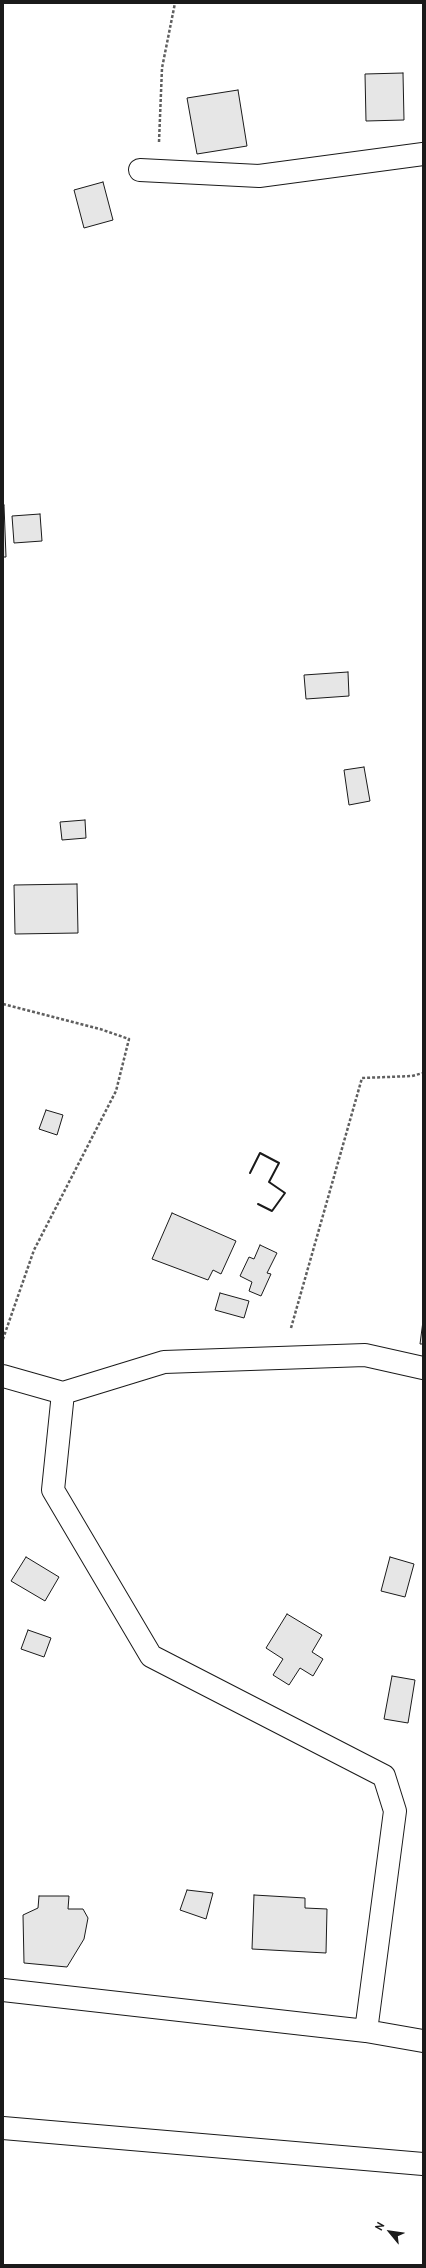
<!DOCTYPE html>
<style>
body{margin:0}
#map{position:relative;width:426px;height:2268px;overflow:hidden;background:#fff;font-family:"PT Sans",sans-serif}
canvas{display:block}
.frame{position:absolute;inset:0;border:4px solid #1a1a1a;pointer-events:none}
.north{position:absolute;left:370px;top:2212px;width:40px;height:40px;-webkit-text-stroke:3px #fff;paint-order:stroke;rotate:299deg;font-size:11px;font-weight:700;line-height:16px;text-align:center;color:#1a1a1a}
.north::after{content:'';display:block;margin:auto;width:14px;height:18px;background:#1a1a1a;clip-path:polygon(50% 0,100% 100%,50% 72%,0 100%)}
</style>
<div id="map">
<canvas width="426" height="2268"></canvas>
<div class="frame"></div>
<div class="north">N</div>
</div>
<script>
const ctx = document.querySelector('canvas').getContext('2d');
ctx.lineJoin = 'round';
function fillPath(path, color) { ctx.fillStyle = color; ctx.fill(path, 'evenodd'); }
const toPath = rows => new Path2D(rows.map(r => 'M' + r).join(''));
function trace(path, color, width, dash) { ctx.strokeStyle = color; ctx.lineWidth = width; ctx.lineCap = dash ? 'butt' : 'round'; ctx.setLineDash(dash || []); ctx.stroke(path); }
const building = toPath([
 [403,73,404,120,366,121,365,74,403,73],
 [238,90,247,146,197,154,187,98,238,90],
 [103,182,113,220,84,228,74,190,103,182],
 [4,505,6,557,3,557,3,505,4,505],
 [40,514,42,541,14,543,12,516,40,514],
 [348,672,349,696,306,699,304,675,348,672],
 [364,767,370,801,349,805,344,770,364,767],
 [85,820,86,838,62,840,60,822,85,820],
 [77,884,78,933,15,934,14,885,77,884],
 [46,1110,63,1115,57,1135,39,1129,46,1110],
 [172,1213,236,1241,221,1274,213,1270,208,1280,152,1259,172,1213],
 [260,1245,277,1253,267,1273,271,1274,261,1296,249,1291,252,1282,240,1276,249,1257,254,1259,260,1245],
 [220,1293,249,1301,244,1318,215,1310,220,1293],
 [423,1321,423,1344,420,1344,423,1321],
 [26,1557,59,1577,45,1601,11,1581,26,1557],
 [390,1557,414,1564,405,1597,381,1591,390,1557],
 [287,1614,322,1635,312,1652,323,1659,313,1676,300,1668,289,1685,273,1675,283,1659,266,1648,287,1614],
 [28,1630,51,1638,44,1657,21,1649,28,1630],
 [392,1676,415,1680,408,1723,384,1719,392,1676],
 [187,1890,213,1893,206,1919,180,1910,187,1890],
 [254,1895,305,1898,305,1908,327,1909,326,1953,252,1949,254,1895],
 [39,1896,69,1896,68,1909,83,1909,88,1918,84,1939,67,1967,24,1963,23,1915,38,1908,39,1896]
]);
const path = toPath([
 [159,142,162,68,175,3],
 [3,1004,100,1029,129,1039,116,1091,34,1250,3,1339],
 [291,1328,362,1078,412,1076,423,1073]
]);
const minor = toPath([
 [140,170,259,176,423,154],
 [3,1376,63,1393,164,1362,365,1355,423,1368],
 [63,1393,53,1490,151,1656,384,1776,395,1811,366,2031],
 [3,1990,366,2031,423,2041]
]);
const major = toPath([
 [3,2128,423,2164]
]);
const wall = toPath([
 [250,1173,260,1153,279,1163,269,1182,285,1193,272,1211,258,1204]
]);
fillPath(building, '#e6e6e6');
trace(building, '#1a1a1a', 1);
trace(minor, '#1a1a1a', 24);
trace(major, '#1a1a1a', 24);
trace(path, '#5f5f5f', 2.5, [3, 2]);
trace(minor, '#fff', 22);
trace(major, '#fff', 22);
trace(wall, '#1a1a1a', 2);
</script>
